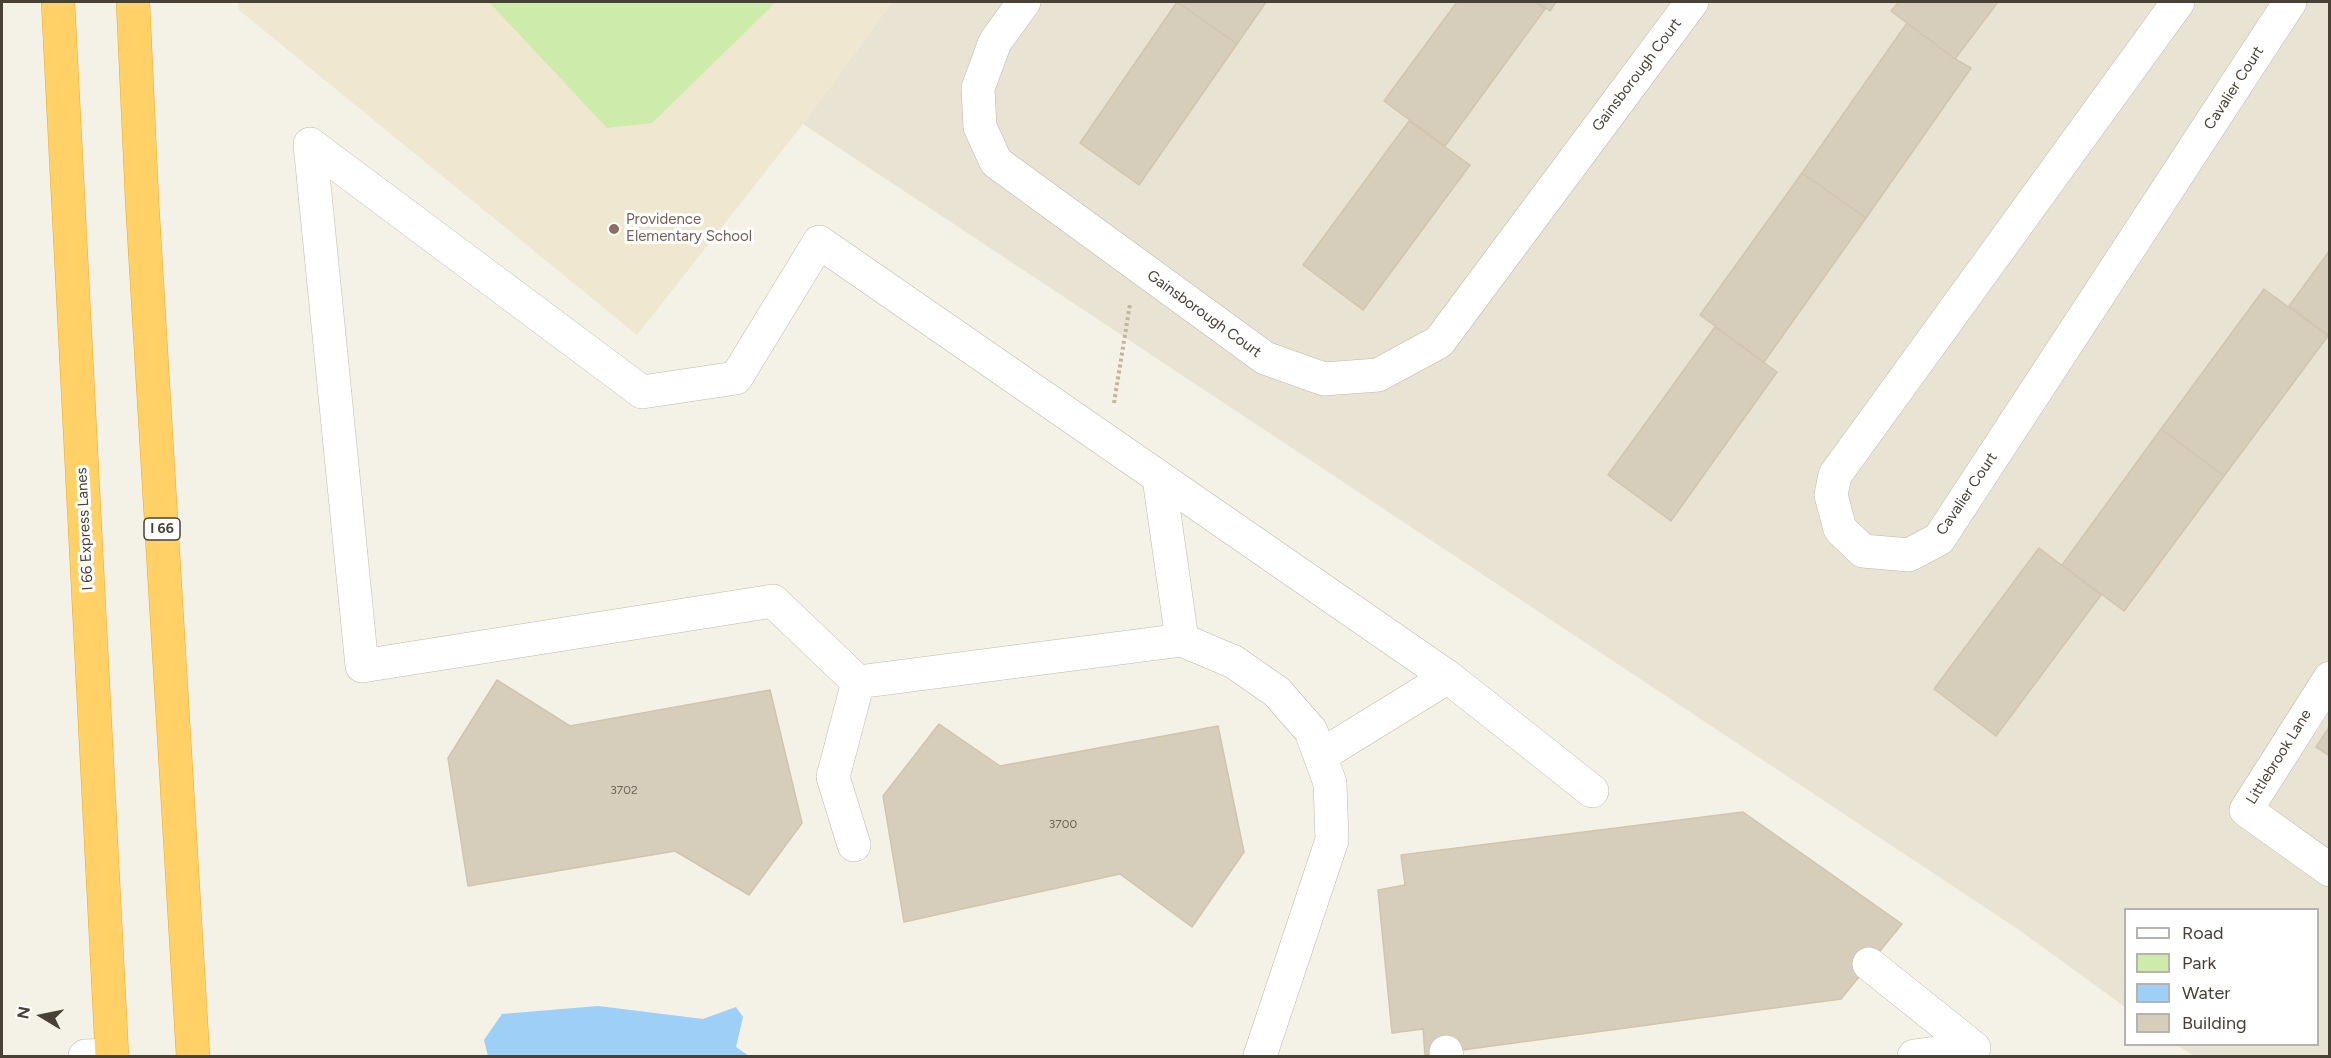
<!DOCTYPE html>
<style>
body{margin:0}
#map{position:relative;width:2331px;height:1058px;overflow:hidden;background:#f4f1e6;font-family:Figtree,sans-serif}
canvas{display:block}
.frame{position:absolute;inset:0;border:3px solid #484135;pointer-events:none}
.legend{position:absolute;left:2124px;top:908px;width:195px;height:138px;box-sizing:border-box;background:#fff;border:2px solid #b6b3ae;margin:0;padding:8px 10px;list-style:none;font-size:18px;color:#484135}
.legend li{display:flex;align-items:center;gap:12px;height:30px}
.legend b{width:30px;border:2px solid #b6b3ae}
.north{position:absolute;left:12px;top:986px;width:60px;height:60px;-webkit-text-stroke:4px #fff;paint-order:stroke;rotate:280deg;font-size:16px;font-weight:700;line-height:24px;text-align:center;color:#484135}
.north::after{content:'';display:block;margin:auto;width:21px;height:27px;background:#484135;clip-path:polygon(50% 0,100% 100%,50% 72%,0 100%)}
</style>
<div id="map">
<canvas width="2331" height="1058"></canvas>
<div class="frame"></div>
<ul class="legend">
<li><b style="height:8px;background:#fff"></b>Road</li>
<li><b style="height:16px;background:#cdecac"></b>Park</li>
<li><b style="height:16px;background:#9ecff6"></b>Water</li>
<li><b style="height:16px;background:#d7cdbb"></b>Building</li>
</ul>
<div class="north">N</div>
</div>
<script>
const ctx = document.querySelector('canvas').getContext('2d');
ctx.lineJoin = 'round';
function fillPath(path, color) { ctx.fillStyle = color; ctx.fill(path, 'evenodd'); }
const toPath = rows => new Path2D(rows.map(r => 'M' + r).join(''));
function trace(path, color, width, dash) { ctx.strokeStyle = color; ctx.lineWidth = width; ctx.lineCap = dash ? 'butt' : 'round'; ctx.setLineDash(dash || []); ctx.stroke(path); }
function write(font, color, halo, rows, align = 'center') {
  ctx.font = font + ' Figtree,sans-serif'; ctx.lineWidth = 6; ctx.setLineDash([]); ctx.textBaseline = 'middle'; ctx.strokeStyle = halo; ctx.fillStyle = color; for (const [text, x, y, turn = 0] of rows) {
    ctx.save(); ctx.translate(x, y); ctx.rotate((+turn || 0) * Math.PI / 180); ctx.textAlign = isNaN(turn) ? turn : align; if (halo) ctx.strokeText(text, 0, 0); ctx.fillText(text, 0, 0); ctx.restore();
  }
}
const residential = toPath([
 [892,2,2329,2,2329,1056,2194,1056,2177,1045,2318,1044,2318,910,2126,910,2125,1007,2019,930,803,124]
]);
const education = toPath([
 [238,2,892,2,803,124,637,335,239,10]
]);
const green = toPath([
 [489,2,776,2,652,123,607,128]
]);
const water = toPath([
 [598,1006,703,1019,736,1007,743,1017,736,1047,749,1056,488,1056,484,1040,502,1014]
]);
const building = toPath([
 [1177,2,1237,44,1139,185,1080,143,1177,2],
 [1177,2,1266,2,1237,44,1177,2],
 [1457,2,1535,2,1545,9,1445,146,1384,101,1457,2],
 [1537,2,1556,2,1550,11,1537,2],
 [1899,2,1998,2,1955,59,1891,11,1899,2],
 [1907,23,1955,59,1971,68,1866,218,1802,173,1907,23],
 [1409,121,1470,165,1363,310,1303,265,1409,121],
 [1802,173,1866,218,1764,362,1700,315,1802,173],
 [2330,250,2330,336,2289,306,2330,250],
 [2264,289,2328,336,2224,476,2161,429,2264,289],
 [1715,327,1777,372,1671,521,1608,475,1715,327],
 [2161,429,2224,476,2124,611,2062,565,2161,429],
 [2039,548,2101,595,1996,736,1934,689,2039,548],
 [497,680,570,726,770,690,802,823,749,895,675,851,468,886,448,758,497,680],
 [939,724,1000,766,1218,726,1244,852,1192,927,1120,874,904,922,883,796,939,724],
 [2330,726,2330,756,2316,747,2330,726],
 [1743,812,1902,924,1841,999,1425,1055,1423,1029,1392,1033,1378,890,1405,885,1401,855,1743,812]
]);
const path = toPath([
 [1114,403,1130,304]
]);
const minor = toPath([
 [1024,2,995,42,978,88,980,127,996,162,1265,358,1324,379,1378,375,1439,342,1692,2],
 [2178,2,1835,475,1831,495,1840,529,1863,551,1909,555,1939,539,2290,2],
 [1159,478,1182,640],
 [1448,677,1592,791],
 [2330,678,2246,810,2330,870],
 [854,845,833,777,858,682],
 [1869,964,1974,1048],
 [1446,1052,1447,1056],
 [85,1056,112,1055],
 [1260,1056,1332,840,1330,783,1311,731,1277,692,1234,662,1182,640,858,682,773,601,362,666,310,144,642,392,736,378,819,242,1448,677,1320,756],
 [1914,1056,1974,1048,1967,1056]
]);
const highway = toPath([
 [58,2,112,1056],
 [133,2,142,200,193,1056]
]);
const markers = [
 [614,229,6,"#8d6e63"]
];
const numberNames = [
 ["3702",624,790],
 ["3700",1063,824]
];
const shields = [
 [162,529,36]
];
const shieldNames = [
 ["I 66",162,529]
];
const streetNames = [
 ["Gainsborough Court",1637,75,-53],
 ["Cavalier Court",2234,88,-57],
 ["Gainsborough Court",1204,314,36],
 ["Cavalier Court",1967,494,-56],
 ["I 66 Express Lanes",85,529,-93],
 ["Littlebrook Lane",2279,757,-58]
];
const educationNames = [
 ["Providence",626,220],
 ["Elementary School",626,237]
];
fillPath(residential, '#e9e3d4');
fillPath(education, '#efe7cf');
fillPath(green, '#cdecac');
fillPath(water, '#9ecff6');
fillPath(building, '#d7cdbb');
trace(building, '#d2c5ad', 1.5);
trace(minor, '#c1b9a8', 34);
trace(highway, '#e9a92c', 34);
trace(path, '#c3b598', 4, [3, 3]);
trace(minor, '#fff', 33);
trace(highway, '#ffd167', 33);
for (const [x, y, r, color] of markers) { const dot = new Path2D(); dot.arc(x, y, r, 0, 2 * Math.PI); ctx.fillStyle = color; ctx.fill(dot); trace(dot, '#fff', 2); }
write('12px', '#6c6456', null, numberNames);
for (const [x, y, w] of shields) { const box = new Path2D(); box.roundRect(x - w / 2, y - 11, w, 22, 4.5); ctx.fillStyle = '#fff'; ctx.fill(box); trace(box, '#484135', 1.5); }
write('bold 14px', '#484135', null, shieldNames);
write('15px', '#484135', '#fff', streetNames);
write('15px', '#785e54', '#fff', educationNames, 'left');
</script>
